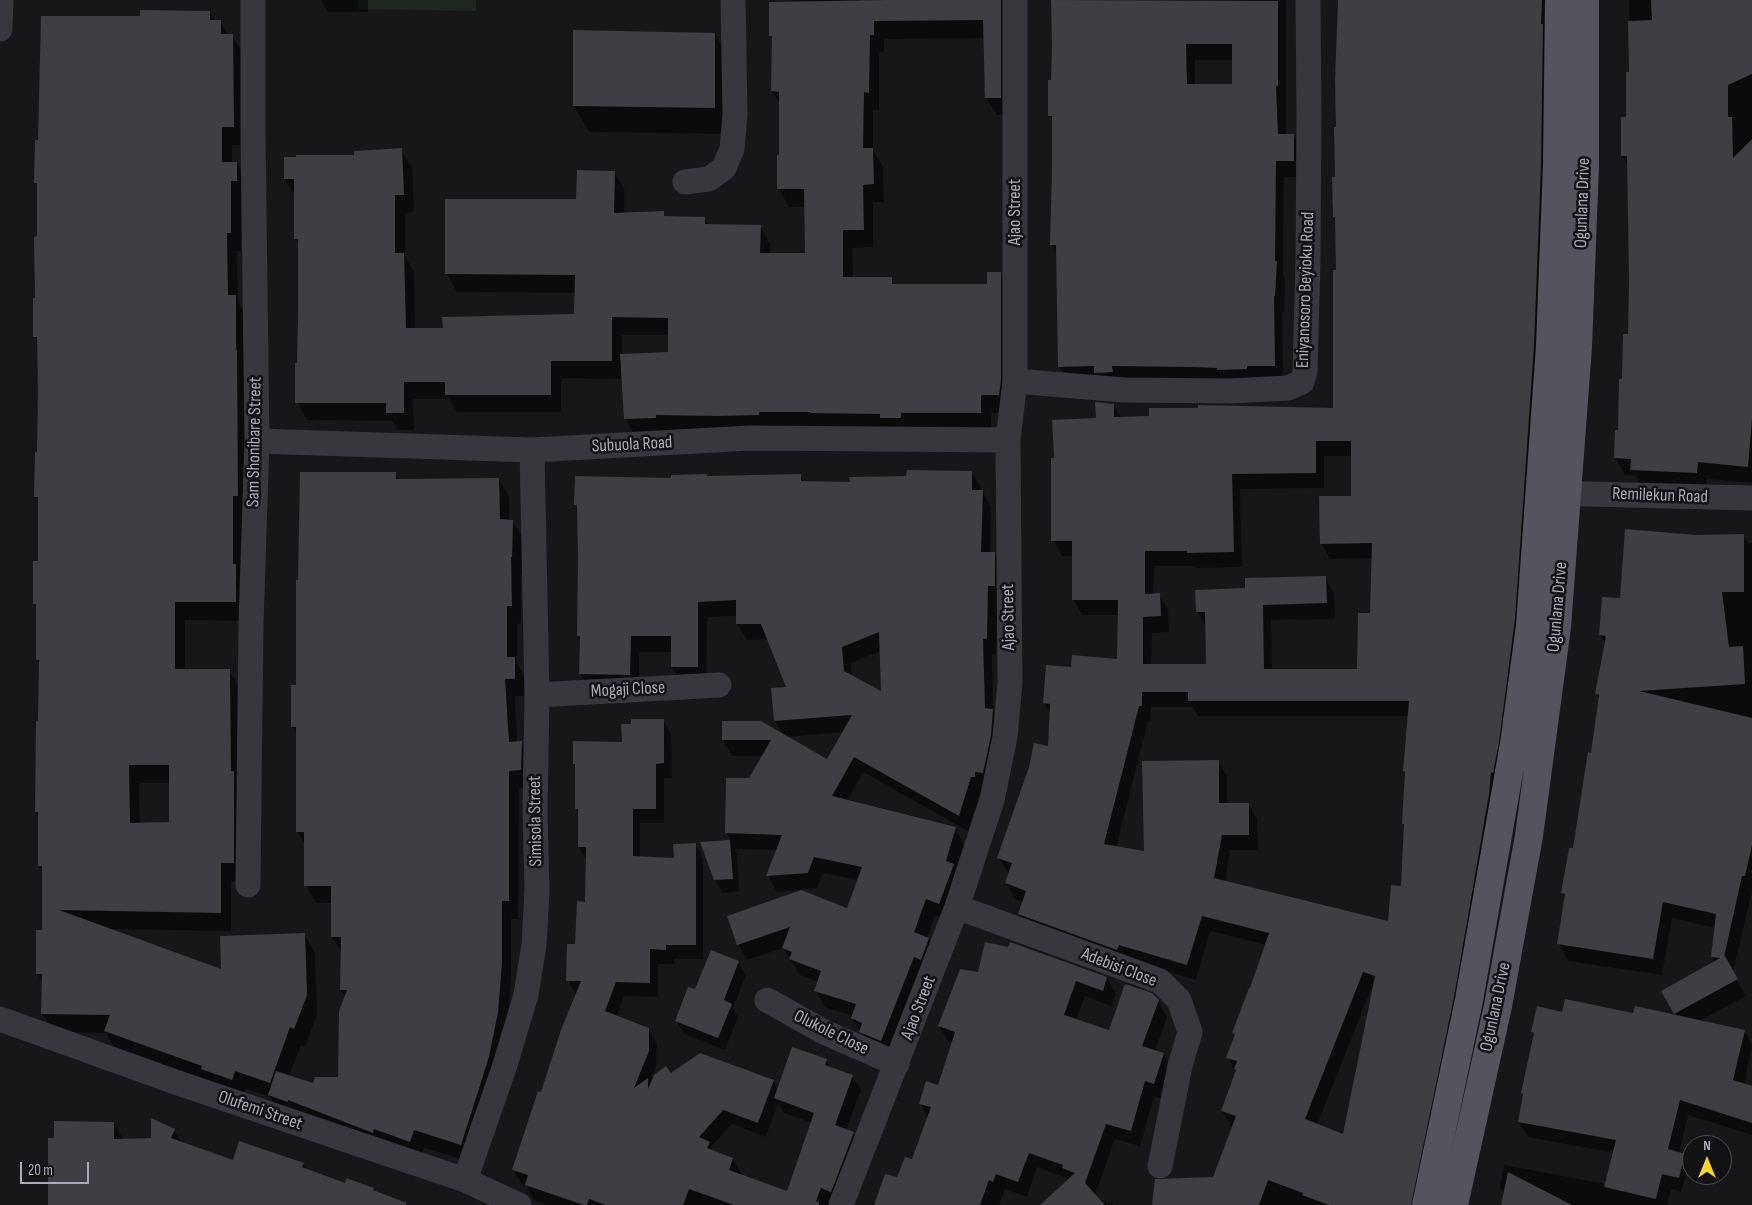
<!DOCTYPE html>
<style>
body{margin:0}
#map{position:relative;width:1752px;height:1205px;overflow:hidden;background:#171618;font-family:"Sofia Sans Condensed",sans-serif}
canvas{display:block}
.north{position:absolute;left:1682px;top:1135px;width:50px;height:50px;box-sizing:border-box;background:#121113;border:1px solid #4e4f55;border-radius:50%;rotate:0deg;font-size:14px;font-weight:700;line-height:20px;text-align:center;color:#a8abb9}
.north::after{content:'';display:block;margin:auto;width:18px;height:22px;background:#fcd22b;clip-path:polygon(50% 0,100% 100%,50% 72%,0 100%)}
.scale{position:absolute;left:20px;top:1162px;width:69px;height:22px;box-sizing:border-box;border:2px solid #a8abb9;border-top:0;padding-left:6px;font-size:15px;line-height:18px;white-space:nowrap;color:#a8abb9;-webkit-text-stroke:4px #121113;paint-order:stroke}
</style>
<div id="map">
<canvas width="1752" height="1205"></canvas>
<div class="north">N</div>
<div class="scale">20 m</div>
</div>
<script>
const ctx = document.querySelector('canvas').getContext('2d');
ctx.lineJoin = 'round';
function fillPath(path, color) { ctx.fillStyle = color; ctx.fill(path, 'evenodd'); }
const toPath = rows => new Path2D(rows.map(r => 'M' + r).join(''));
function trace(path, color, width, dash) { ctx.strokeStyle = color; ctx.lineWidth = width; ctx.lineCap = dash ? 'butt' : 'round'; ctx.setLineDash(dash || []); ctx.stroke(path); }
function write(font, color, halo, rows, align = 'center') {
  ctx.font = font + ' "Sofia Sans Condensed",sans-serif'; ctx.lineWidth = 5; ctx.setLineDash([]); ctx.textBaseline = 'middle'; ctx.strokeStyle = halo; ctx.fillStyle = color; for (const [text, x, y, turn = 0] of rows) {
    ctx.save(); ctx.translate(x, y); ctx.rotate((+turn || 0) * Math.PI / 180); ctx.textAlign = isNaN(turn) ? turn : align; if (halo) ctx.strokeText(text, 0, 0); ctx.fillText(text, 0, 0); ctx.restore();
  }
}
const green = toPath([
 [359,0,476,0,476,11,358,9]
]);
const shadow = toPath([
 [321,0,368,0,368,12,328,12],
 [793,0,861,0,861,2,888,0,1010,0,1010,115,997,115,986,98,985,38,884,39,884,52,879,52,879,110,873,110,873,150,883,167,884,202,873,202,873,247,852,248,853,278,892,278,895,285,988,286,1000,274,1010,291,1008,413,991,413,991,431,635,436,625,418,623,379,561,378,561,412,457,412,449,399,413,399,414,430,398,430,392,421,307,420,297,402,300,246,296,239,296,197,285,179,355,156,401,150,412,168,414,212,405,213,405,256,414,272,415,329,444,329,575,315,576,293,457,292,447,274,446,200,577,200,614,172,625,190,624,214,663,213,666,218,704,218,709,225,760,226,770,244,770,254,806,254,806,207,789,207,779,189,778,156,780,156,781,106,772,91,773,40,770,36,793,3],
 [622,335,669,335,669,353,622,355],
 [1053,0,1286,0,1286,135,1294,135,1303,152,1303,177,1284,177,1283,275,1285,279,1284,312,1282,312,1283,382,1069,383,1059,366,1057,255,1051,244,1053,223,1053,122,1050,116,1053,45],
 [1195,60,1233,60,1233,86,1195,86],
 [1339,0,1551,0,1550,181,1522,646,1422,1205,1153,1205,1214,1178,1233,1127,1231,1126,1222,1111,1236,1073,1228,1058,1236,1036,1234,1032,1266,945,1210,931,1196,980,1029,929,1020,914,1024,902,1015,899,1006,883,1009,874,999,858,1049,748,1051,715,1044,703,1072,669,1118,661,1119,615,1082,615,1073,599,1073,556,1062,556,1053,540,1055,460,1113,405,1121,418,1334,409,1337,271,1337,222,1334,217,1334,178,1336,178,1337,128],
 [1324,456,1352,456,1352,497,1321,543,1330,559,1373,558,1371,614,1359,670,1272,670,1271,620,1335,619,1334,593,1325,577,1246,589,1197,611,1206,627,1207,665,1151,665,1152,633,1169,632,1168,609,1159,594,1153,594,1154,566,1196,566,1197,568,1242,567,1240,489,1324,488],
 [1151,707,1193,707,1198,716,1409,716,1404,771,1406,775,1403,824,1405,828,1403,887,1389,923,1225,882,1230,850,1258,850,1257,819,1248,804,1227,804,1227,776,1218,761,1145,853,1116,848,1148,721,1150,722],
 [1374,982,1344,1135,1317,1125],
 [1629,0,1752,0,1752,483,1707,479,1706,489,1641,486,1635,475,1625,475,1615,458,1629,335,1630,280,1628,166,1622,156,1622,118,1628,118,1630,73],
 [210,12,215,21,220,21,228,35,232,35,243,54,244,145,232,145,232,163,237,163,247,182,247,200,241,200,241,251,237,251,238,302,246,315,246,621,185,620,185,670,229,670,240,689,244,881,231,881,231,931,109,929,223,971,304,934,315,953,317,1014,305,1047,301,1045,289,1076,314,1085,339,1078,346,998,341,990,342,953,332,937,332,903,316,903,306,885,306,847,297,831,297,735,292,727,297,686,396,474,399,480,499,479,509,497,509,521,512,521,523,538,522,574,521,574,521,623,517,624,517,663,524,676,524,696,515,696,517,743,521,743,531,760,531,788,519,788,518,919,511,919,511,981,507,1030,471,1162,424,1148,420,1159,279,1112,271,1097,246,1089,242,1098,116,1050,106,1033,53,1032,43,1014,43,983,37,973,44,932,43,873,39,866,39,816,36,812,40,665,37,660,37,609,34,603,39,562,39,502,36,496,39,453,39,343,35,337,38,238,38,188,36,183,39,142,141,17],
 [139,783,171,783,171,824,140,824],
 [715,34,730,60,729,134,589,132,574,106],
 [972,472,991,507,990,553,994,553,1003,569,1003,602,997,602,996,655,992,654,993,711,1002,726,984,793,980,793,968,831,863,772,847,801,955,828,964,844,956,870,948,919,935,915,927,938,929,939,938,955,890,1056,870,1048,852,1018,853,1016,825,1007,816,991,818,982,800,975,783,948,747,960,738,944,728,917,848,910,858,880,823,873,817,888,777,892,768,876,778,850,734,849,737,854,739,891,723,893,715,880,702,844,731,841,726,833,750,779,763,756,732,756,723,740,784,736,775,721,773,689,788,688,768,639,747,640,737,624,737,616,707,617,706,683,681,683,672,667,672,652,639,652,639,691,589,689,580,674,581,641,578,636,578,509,576,504,672,479,800,476,804,482,851,483],
 [881,651,882,693,852,676,851,663],
 [844,732,827,761,786,737],
 [1743,535,1748,543,1752,543,1752,892,1733,972,1746,996,1699,1021,1744,1031,1752,1045,1744,1085,1752,1087,1752,1135,1688,1115,1679,1153,1688,1169,1681,1192,1671,1189,1667,1205,1502,1205,1505,1195,1500,1187,1504,1165,1606,1184,1614,1153,1528,1137,1519,1122,1535,1036,1533,1032,1563,1013,1677,1017,1662,991,1715,962,1712,956,1715,928,1672,918,1662,975,1568,961,1559,944,1565,898,1562,893,1574,850,1592,754,1599,699,1596,694,1606,645,1600,635,1621,600,1696,536],
 [663,720,671,734,672,778,664,778,664,823,640,823,640,858,675,859,695,844,703,859,703,959,674,959,674,964,658,964,658,997,624,996,617,1016,648,1029,657,1044,656,1066,652,1078,666,1068,671,1075,773,1081,778,1091,826,1060,831,1068,852,1076,861,1090,846,1130,853,1133,862,1147,837,1205,829,1202,828,1205,550,1205,534,1200,526,1186,522,1184,513,1170,542,1094,576,995,568,980,586,903,587,861,579,847,579,813,576,808,576,767,574,764,623,743],
 [778,1103,784,1113,812,1123,787,1193,740,1176,741,1173,733,1159,714,1152,711,1147,732,1124,766,1137],
 [738,962,746,975,733,1008,738,1017,725,1050,684,1034,676,1021],
 [979,973,1107,978,1116,994,1111,1006,1085,996,1076,1020,1109,1032,1158,1001,1167,1017,1155,1051,1163,1054,1172,1069,1162,1099,1154,1096,1140,1146,1115,1139,1095,1195,1098,1199,1115,1205,1048,1205,1070,1179,1037,1167,1027,1197,1005,1189,999,1205,872,1205,912,1161,928,1117,920,1103,938,1086,953,1043,948,1041,939,1026],
 [114,1123,124,1140,153,1139,174,1130,182,1143,234,1162,303,1164,307,1170,345,1184,373,1189,375,1193,410,1205,49,1205,56,1139]
]);
const building = toPath([
 [887,0,1001,0,1001,98,985,98,983,20,874,21,874,35,870,35,869,93,864,92,863,148,873,148,874,184,863,185,864,230,843,230,843,277,892,277,892,284,987,284,987,272,1001,272,1001,380,999,395,981,395,981,413,901,413,901,418,880,418,880,414,810,413,810,412,759,412,759,415,717,416,656,415,656,418,624,419,620,354,668,352,668,318,612,317,612,361,551,361,551,395,445,395,445,382,404,382,404,413,386,413,386,403,295,403,295,363,297,363,298,315,298,239,294,239,294,179,284,179,284,157,296,157,296,155,354,155,354,151,402,148,404,195,395,195,395,253,404,253,406,328,443,328,442,317,574,314,575,275,445,274,445,199,576,199,577,170,615,171,614,213,664,211,664,216,705,217,705,224,761,225,760,253,805,253,804,189,777,189,777,155,779,155,779,92,771,91,772,36,769,36,769,2],
 [1051,0,1278,1,1278,86,1276,86,1278,134,1294,134,1294,161,1276,161,1275,261,1277,261,1275,296,1274,296,1275,366,1247,366,1247,369,1217,370,1217,368,1194,367,1112,366,1113,372,1094,373,1094,366,1058,367,1056,245,1050,245,1052,169,1052,116,1048,116,1048,80,1051,80,1052,45],
 [1186,44,1232,44,1232,84,1187,84],
 [1338,0,1542,0,1541,24,1543,24,1541,165,1534,345,1515,618,1499,742,1493,773,1491,772,1489,794,1454,997,1411,1205,1329,1205,1302,1195,1303,1193,1268,1180,1259,1205,1152,1205,1155,1179,1213,1177,1236,1116,1221,1111,1236,1070,1234,1069,1237,1061,1226,1058,1235,1034,1232,1033,1249,988,1250,988,1269,933,1202,916,1187,965,1119,945,1117,950,1018,914,1026,891,1005,883,1012,863,997,858,1029,767,1034,743,1048,746,1050,704,1043,703,1046,665,1071,667,1072,655,1117,659,1118,600,1072,600,1072,541,1051,541,1051,458,1054,458,1052,420,1096,418,1095,402,1114,404,1114,417,1149,416,1149,408,1198,408,1198,405,1333,408,1333,270,1336,270,1335,217,1333,217,1332,177,1335,177,1334,127,1336,127,1335,80],
 [1316,441,1351,441,1351,496,1319,496,1320,544,1372,543,1370,613,1358,613,1357,669,1264,669,1263,605,1327,603,1326,576,1245,578,1245,588,1195,590,1196,612,1205,612,1206,664,1143,664,1143,617,1161,616,1160,593,1145,594,1145,551,1187,551,1187,553,1234,552,1232,474,1316,473],
 [1142,692,1188,692,1188,701,1409,701,1403,771,1405,772,1402,824,1404,824,1401,886,1391,885,1388,921,1214,878,1222,835,1249,835,1249,803,1219,803,1219,760,1142,761,1144,851,1104,844,1139,706,1142,706],
 [1363,972,1375,976,1343,1134,1305,1119],
 [1651,0,1752,0,1752,74,1728,85,1728,117,1732,117,1733,158,1752,139,1752,419,1748,467,1698,462,1697,473,1630,470,1631,459,1614,458,1615,430,1618,430,1619,379,1622,379,1623,334,1628,334,1629,280,1627,156,1621,156,1621,117,1626,117,1626,72,1629,72,1628,21,1652,20],
 [140,10,210,11,210,20,221,20,221,34,233,34,234,127,222,127,222,162,237,162,237,181,231,181,231,233,227,233,228,295,236,295,236,350,237,350,238,496,233,496,233,564,236,564,236,602,175,602,175,669,230,669,231,771,234,771,234,863,221,863,221,913,59,910,221,969,220,936,305,933,307,995,294,1029,290,1027,270,1083,235,1071,232,1080,201,1069,202,1066,104,1031,110,1015,41,1014,42,974,36,974,36,930,42,930,42,866,38,866,38,812,35,812,36,721,38,721,39,660,36,660,36,604,33,604,33,561,38,561,38,497,34,497,35,452,37,452,38,391,37,337,33,337,33,298,35,298,34,237,37,236,37,183,34,183,35,140,38,140,41,16,140,16],
 [129,765,169,765,169,822,130,823],
 [573,30,715,33,715,108,573,106],
 [907,470,972,471,972,490,983,490,981,552,995,552,995,586,988,586,987,639,983,639,985,708,993,709,991,735,983,773,975,772,975,777,971,777,959,816,854,757,832,796,956,827,946,861,954,864,939,904,926,899,914,932,929,938,921,960,914,957,881,1041,859,1032,862,1023,851,1018,856,1004,814,991,821,971,789,959,792,952,782,948,790,927,737,945,727,916,801,890,847,908,862,867,814,857,808,873,766,876,782,835,725,833,726,778,749,778,771,740,722,740,722,721,761,721,827,759,852,715,774,721,771,688,786,687,761,624,736,624,736,600,698,602,698,667,671,667,671,636,631,636,630,675,579,674,580,636,577,636,578,557,577,505,574,505,575,476,671,478,671,475,707,474,707,476,801,474,801,481,850,482,849,477,906,476],
 [879,632,881,691,844,671,842,647],
 [300,472,396,472,396,479,499,478,500,519,513,520,512,557,511,557,512,606,507,606,507,657,515,657,515,679,505,679,509,742,522,741,521,770,509,771,509,901,502,901,502,963,498,1012,489,1057,461,1145,414,1130,410,1142,374,1129,373,1133,288,1100,288,1102,268,1095,276,1071,313,1083,315,1077,338,1077,339,1011,347,990,340,990,341,937,331,937,331,886,304,886,304,832,296,832,296,727,291,727,291,685,296,685,296,580,298,580],
 [1625,529,1696,535,1744,534,1744,592,1722,592,1729,647,1743,646,1745,684,1639,691,1752,718,1752,845,1745,876,1742,876,1724,957,1725,956,1738,979,1674,1014,1661,991,1720,958,1711,957,1716,914,1663,902,1653,959,1557,944,1565,894,1561,893,1569,848,1573,848,1588,752,1591,753,1599,695,1595,694,1606,636,1599,635,1602,597,1620,598],
 [631,719,664,719,664,763,656,764,656,809,633,809,633,856,674,858,673,844,696,843,696,945,666,945,666,950,650,949,650,983,616,982,605,1011,649,1028,649,1051,634,1088,648,1078,648,1089,654,1075,666,1066,671,1073,700,1053,774,1080,758,1123,723,1110,699,1137,710,1142,707,1148,733,1158,729,1170,787,1191,814,1113,774,1098,792,1047,827,1059,825,1065,853,1075,835,1125,854,1132,831,1192,821,1188,816,1201,819,1202,819,1205,734,1205,689,1189,683,1205,606,1205,589,1199,587,1205,584,1205,525,1185,528,1175,512,1170,538,1091,541,1092,561,1030,581,981,566,981,567,944,575,944,577,901,585,902,586,847,578,847,578,809,575,809,575,764,573,764,573,741,622,742,621,724,631,724],
 [730,840,733,879,714,880,700,842],
 [985,942,1008,947,1010,942,1107,977,1103,991,1076,981,1064,1015,1109,1030,1125,984,1152,993,1159,1000,1142,1046,1164,1053,1154,1084,1145,1081,1131,1131,1106,1124,1085,1183,1105,1205,1040,1205,1075,1173,1062,1168,1063,1165,1029,1153,1018,1182,996,1174,993,1182,989,1180,980,1205,874,1205,885,1174,897,1177,905,1157,912,1159,931,1107,919,1104,926,1081,938,1085,939,1082,955,1032,938,1026,960,969,978,972],
 [711,950,739,961,724,1000,732,1004,718,1038,675,1021,688,987,695,989],
 [1565,999,1633,1013,1635,1006,1745,1030,1733,1080,1752,1086,1752,1123,1680,1100,1668,1149,1685,1154,1679,1178,1662,1174,1656,1199,1604,1187,1616,1140,1518,1122,1523,1094,1521,1093,1534,1033,1531,1032,1537,1006,1562,1012],
 [151,1118,175,1129,171,1138,233,1160,239,1141,304,1163,302,1167,345,1183,346,1178,374,1188,373,1190,407,1203,406,1205,48,1205,48,1138,54,1138,54,1121,114,1122,114,1139,151,1138],
 [1508,1172,1572,1205,1501,1205]
]);
const minor = toPath([
 [0,29,1,0],
 [685,182,709,179,724,168,732,149,735,114,733,0],
 [1015,381,1124,390,1231,391,1288,388,1302,382,1305,372,1308,263,1309,113,1308,0],
 [257,441,532,450,750,438,1008,440],
 [1547,493,1752,498],
 [537,695,719,685],
 [248,885,251,624,257,441,253,133,253,0],
 [957,907,1160,981,1179,1000,1190,1032,1180,1066,1160,1166],
 [767,1000,824,1032,897,1064],
 [0,1019,181,1084,465,1180,519,1205],
 [465,1180,504,1068,526,995,534,945,537,891,535,811,537,695,532,450],
 [841,1205,957,907,992,800,1005,737,1010,683,1008,440,1015,381,1015,0]
]);
const major = toPath([
 [1426,1205,1469,1000,1514,744,1530,626,1550,346,1557,165,1559,0],
 [1454,1205,1498,1006,1529,836,1557,627,1578,347,1585,165,1585,0]
]);
const streetNames = [
 ["Ogunlana Drive",1583,203,-88],
 ["Ajao Street",1015,212,-90],
 ["Eniyanosoro Beyioku Road",1306,290,-88],
 ["Sam Shonibare Street",255,442,-89],
 ["Subuola Road",632,445,-3],
 ["Remilekun Road",1660,496,2],
 ["Ogunlana Drive",1558,607,-85],
 ["Ajao Street",1009,617,-91],
 ["Mogaji Close",628,690,-3],
 ["Simisola Street",536,821,-91],
 ["Adebisi Close",1119,968,21],
 ["Ogunlana Drive",1496,1007,-78],
 ["Ajao Street",919,1008,-69],
 ["Olukole Close",831,1033,26],
 ["Olufemi Street",260,1111,19]
];
fillPath(green, '#1e2720');
fillPath(shadow, '#0007');
fillPath(building, '#3e3e43');
trace(minor, '#37373e', 25);
trace(major, '#53545d', 28);
write('18px', '#a8abb9', '#121113', streetNames);
</script>
